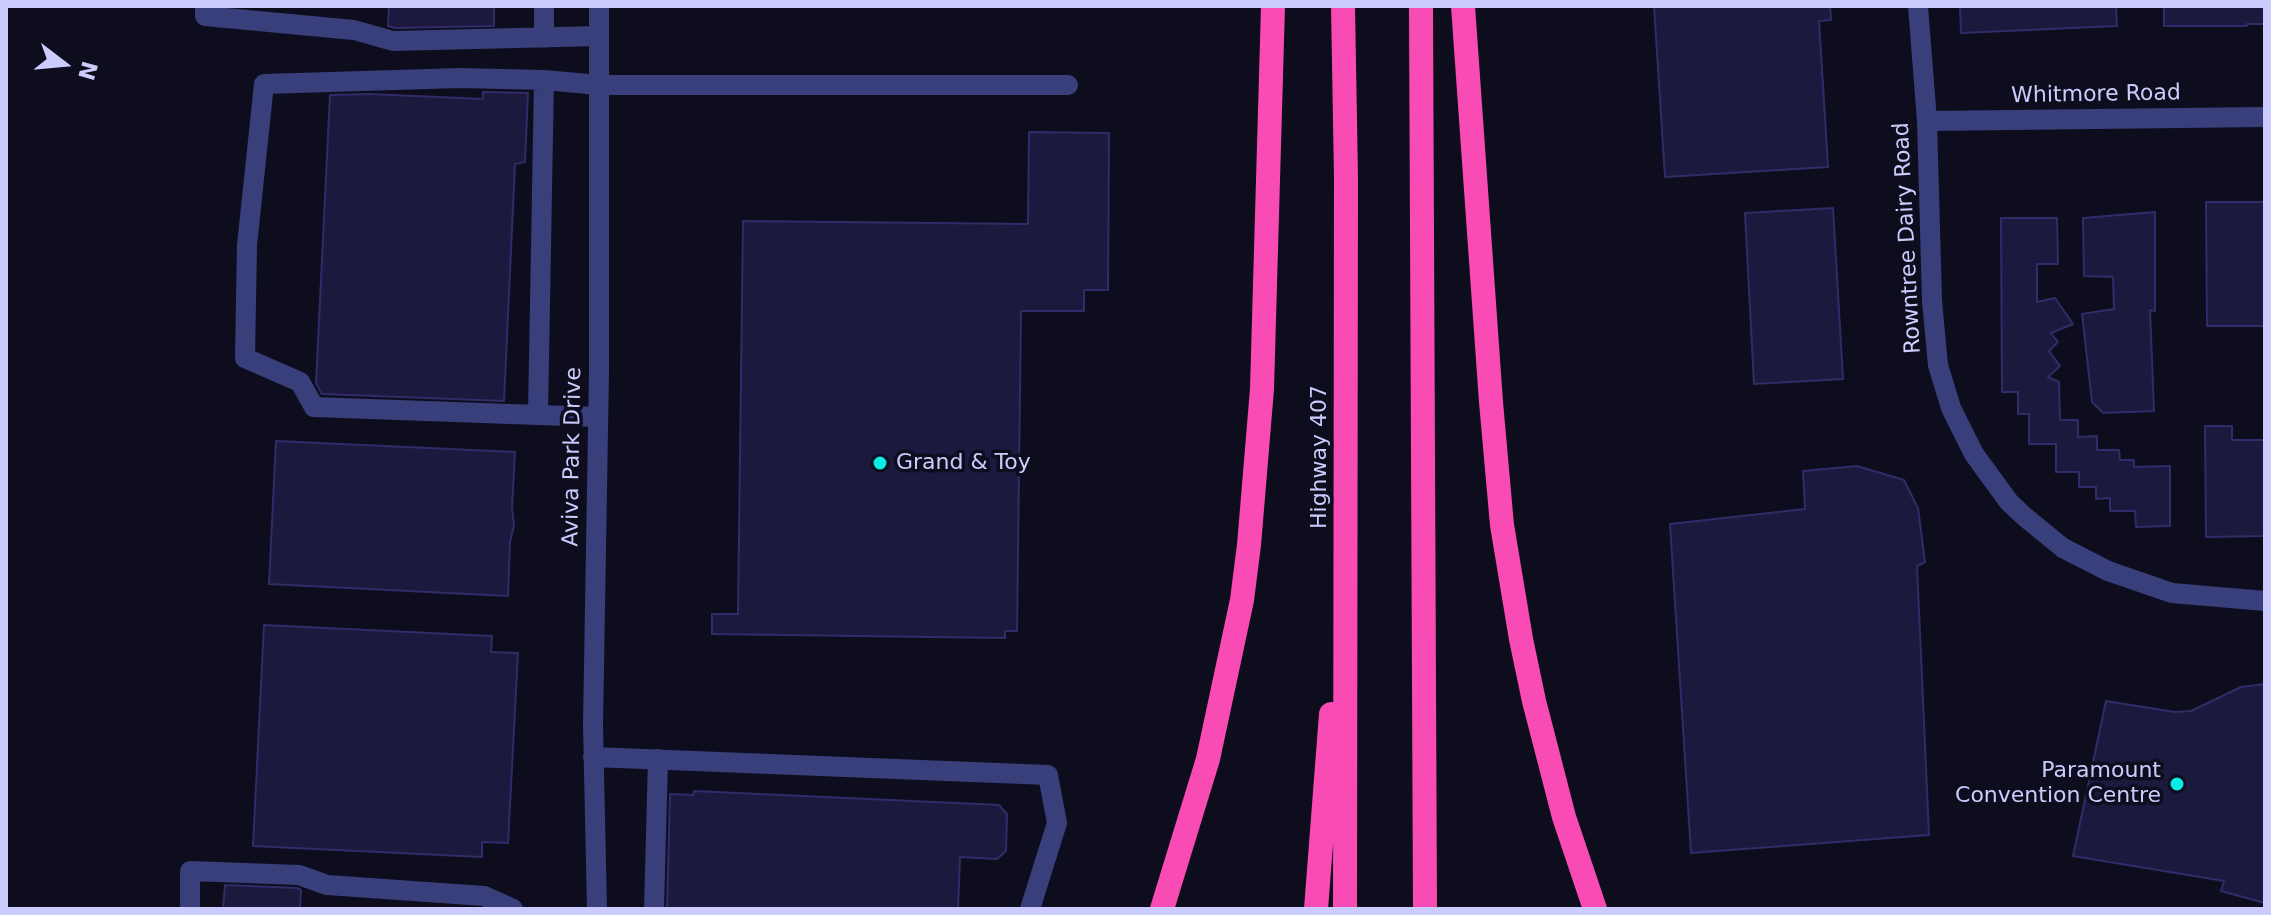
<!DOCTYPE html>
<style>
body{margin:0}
#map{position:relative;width:2271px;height:915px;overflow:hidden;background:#0e0d1e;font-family:"DejaVu Sans",sans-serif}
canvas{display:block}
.frame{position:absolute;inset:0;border:8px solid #cbccfd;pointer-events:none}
.north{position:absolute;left:24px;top:24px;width:80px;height:80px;-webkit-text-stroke:6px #0e0d1e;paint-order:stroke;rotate:106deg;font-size:22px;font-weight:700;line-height:32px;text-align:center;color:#cbccfd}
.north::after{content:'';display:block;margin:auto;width:28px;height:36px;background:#cbccfd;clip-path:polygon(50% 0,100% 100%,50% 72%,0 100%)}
</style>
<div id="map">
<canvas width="2271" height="915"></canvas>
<div class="frame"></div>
<div class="north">N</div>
</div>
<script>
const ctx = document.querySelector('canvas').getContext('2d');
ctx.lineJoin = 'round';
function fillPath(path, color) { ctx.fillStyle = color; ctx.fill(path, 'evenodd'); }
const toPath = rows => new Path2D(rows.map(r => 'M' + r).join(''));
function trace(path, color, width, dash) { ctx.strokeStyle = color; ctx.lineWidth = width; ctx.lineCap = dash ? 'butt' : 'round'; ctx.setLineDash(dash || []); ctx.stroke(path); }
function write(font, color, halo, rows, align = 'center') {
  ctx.font = font + ' "DejaVu Sans",sans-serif'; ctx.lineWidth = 7; ctx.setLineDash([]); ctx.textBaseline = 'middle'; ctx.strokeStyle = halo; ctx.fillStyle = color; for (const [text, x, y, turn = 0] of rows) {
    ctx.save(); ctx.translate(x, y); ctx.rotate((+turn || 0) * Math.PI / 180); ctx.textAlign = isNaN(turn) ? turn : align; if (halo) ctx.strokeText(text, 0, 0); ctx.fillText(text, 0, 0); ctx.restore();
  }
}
const building = toPath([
 [389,6,494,6,494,26,395,28,388,26,389,6],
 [1654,6,1830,6,1831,20,1819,21,1828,167,1665,177,1654,6],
 [1960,6,2116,6,2117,26,1961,33,1960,6],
 [2164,6,2265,6,2265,21,2263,24,2247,24,2247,26,2164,26,2164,6],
 [483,92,528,93,525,162,515,164,504,401,322,394,316,383,330,95,369,94,483,99,483,92],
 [1029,132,1109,133,1108,290,1084,290,1084,311,1021,311,1017,631,1005,631,1005,638,712,634,712,614,738,614,743,221,1028,224,1029,132],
 [2206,202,2265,202,2265,326,2207,326,2206,202],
 [1833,208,1843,379,1754,384,1745,213,1833,208],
 [2155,212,2155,311,2150,310,2154,411,2103,413,2092,402,2082,314,2114,309,2113,277,2084,276,2083,218,2155,212],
 [2001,218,2057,218,2058,264,2037,264,2037,302,2055,298,2073,324,2051,333,2058,342,2049,351,2060,366,2048,377,2059,382,2060,420,2078,420,2078,437,2097,436,2097,450,2119,450,2120,460,2134,460,2134,467,2170,466,2170,526,2136,527,2135,511,2110,511,2110,498,2096,499,2096,487,2079,487,2079,472,2056,472,2056,444,2029,444,2029,414,2018,414,2018,392,2002,392,2001,218],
 [2205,426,2232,426,2232,440,2265,440,2265,536,2206,537,2205,426],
 [276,441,515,452,512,507,514,526,510,542,508,596,269,584,276,441],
 [1857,466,1904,480,1918,508,1925,562,1917,566,1929,835,1691,853,1670,524,1805,509,1803,471,1857,466],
 [264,625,492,636,491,652,518,653,508,843,482,842,482,857,253,846,264,625],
 [2265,684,2265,903,2221,891,2224,881,2073,856,2106,701,2175,712,2191,711,2241,687,2265,684],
 [694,791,999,805,1007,814,1006,851,997,859,960,857,958,909,667,909,670,794,693,795,694,791],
 [225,885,297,888,301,890,300,909,223,909,225,885]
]);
const minor = toPath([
 [205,6,205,16,354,30,393,41,599,36],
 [1918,6,1927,121,1932,301,1938,365,1951,408,1974,454,2009,502,2025,517,2063,548,2108,571,2172,593,2265,601],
 [544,38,544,6],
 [1927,121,2265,117],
 [538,415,314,407,300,382,245,358,247,245,264,84,461,78,544,80],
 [598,417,538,415,544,80,599,85,1068,85],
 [593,757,1048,775,1057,823,1030,909],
 [190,909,190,871,299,875,327,885,484,896,513,909],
 [597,909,593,725,599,371,599,6],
 [654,909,658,759]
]);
const highway = toPath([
 [1343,6,1346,178,1345,909],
 [1421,6,1425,909],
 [1463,6,1491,402,1502,525,1521,639,1534,701,1564,817,1595,909],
 [1162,909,1208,759,1242,600,1249,545,1262,389,1273,6],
 [1316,909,1331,714]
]);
const markers = [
 [880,463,8,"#09ebe7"],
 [2177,784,8,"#09ebe7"]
];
const streetNames = [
 ["Whitmore Road",2096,95,-1],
 ["Rowntree Dairy Road",1908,238,-93],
 ["Aviva Park Drive",573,457,-89],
 ["Highway 407",1320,457,-90]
];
const poiNames = [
 ["Grand & Toy",896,463],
 ["Paramount",2161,771,"right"],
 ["Convention Centre",2161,796,"right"]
];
fillPath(building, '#1c193e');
trace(building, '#312c69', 2);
trace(minor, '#393f7b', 20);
trace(highway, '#f84bb3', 24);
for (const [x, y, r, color] of markers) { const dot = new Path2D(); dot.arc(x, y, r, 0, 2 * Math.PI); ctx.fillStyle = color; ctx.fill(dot); trace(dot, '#0e0d1e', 3); }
write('22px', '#cbccfd', '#0e0d1e', streetNames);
write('22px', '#cbccfd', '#0e0d1e', poiNames, 'left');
</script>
